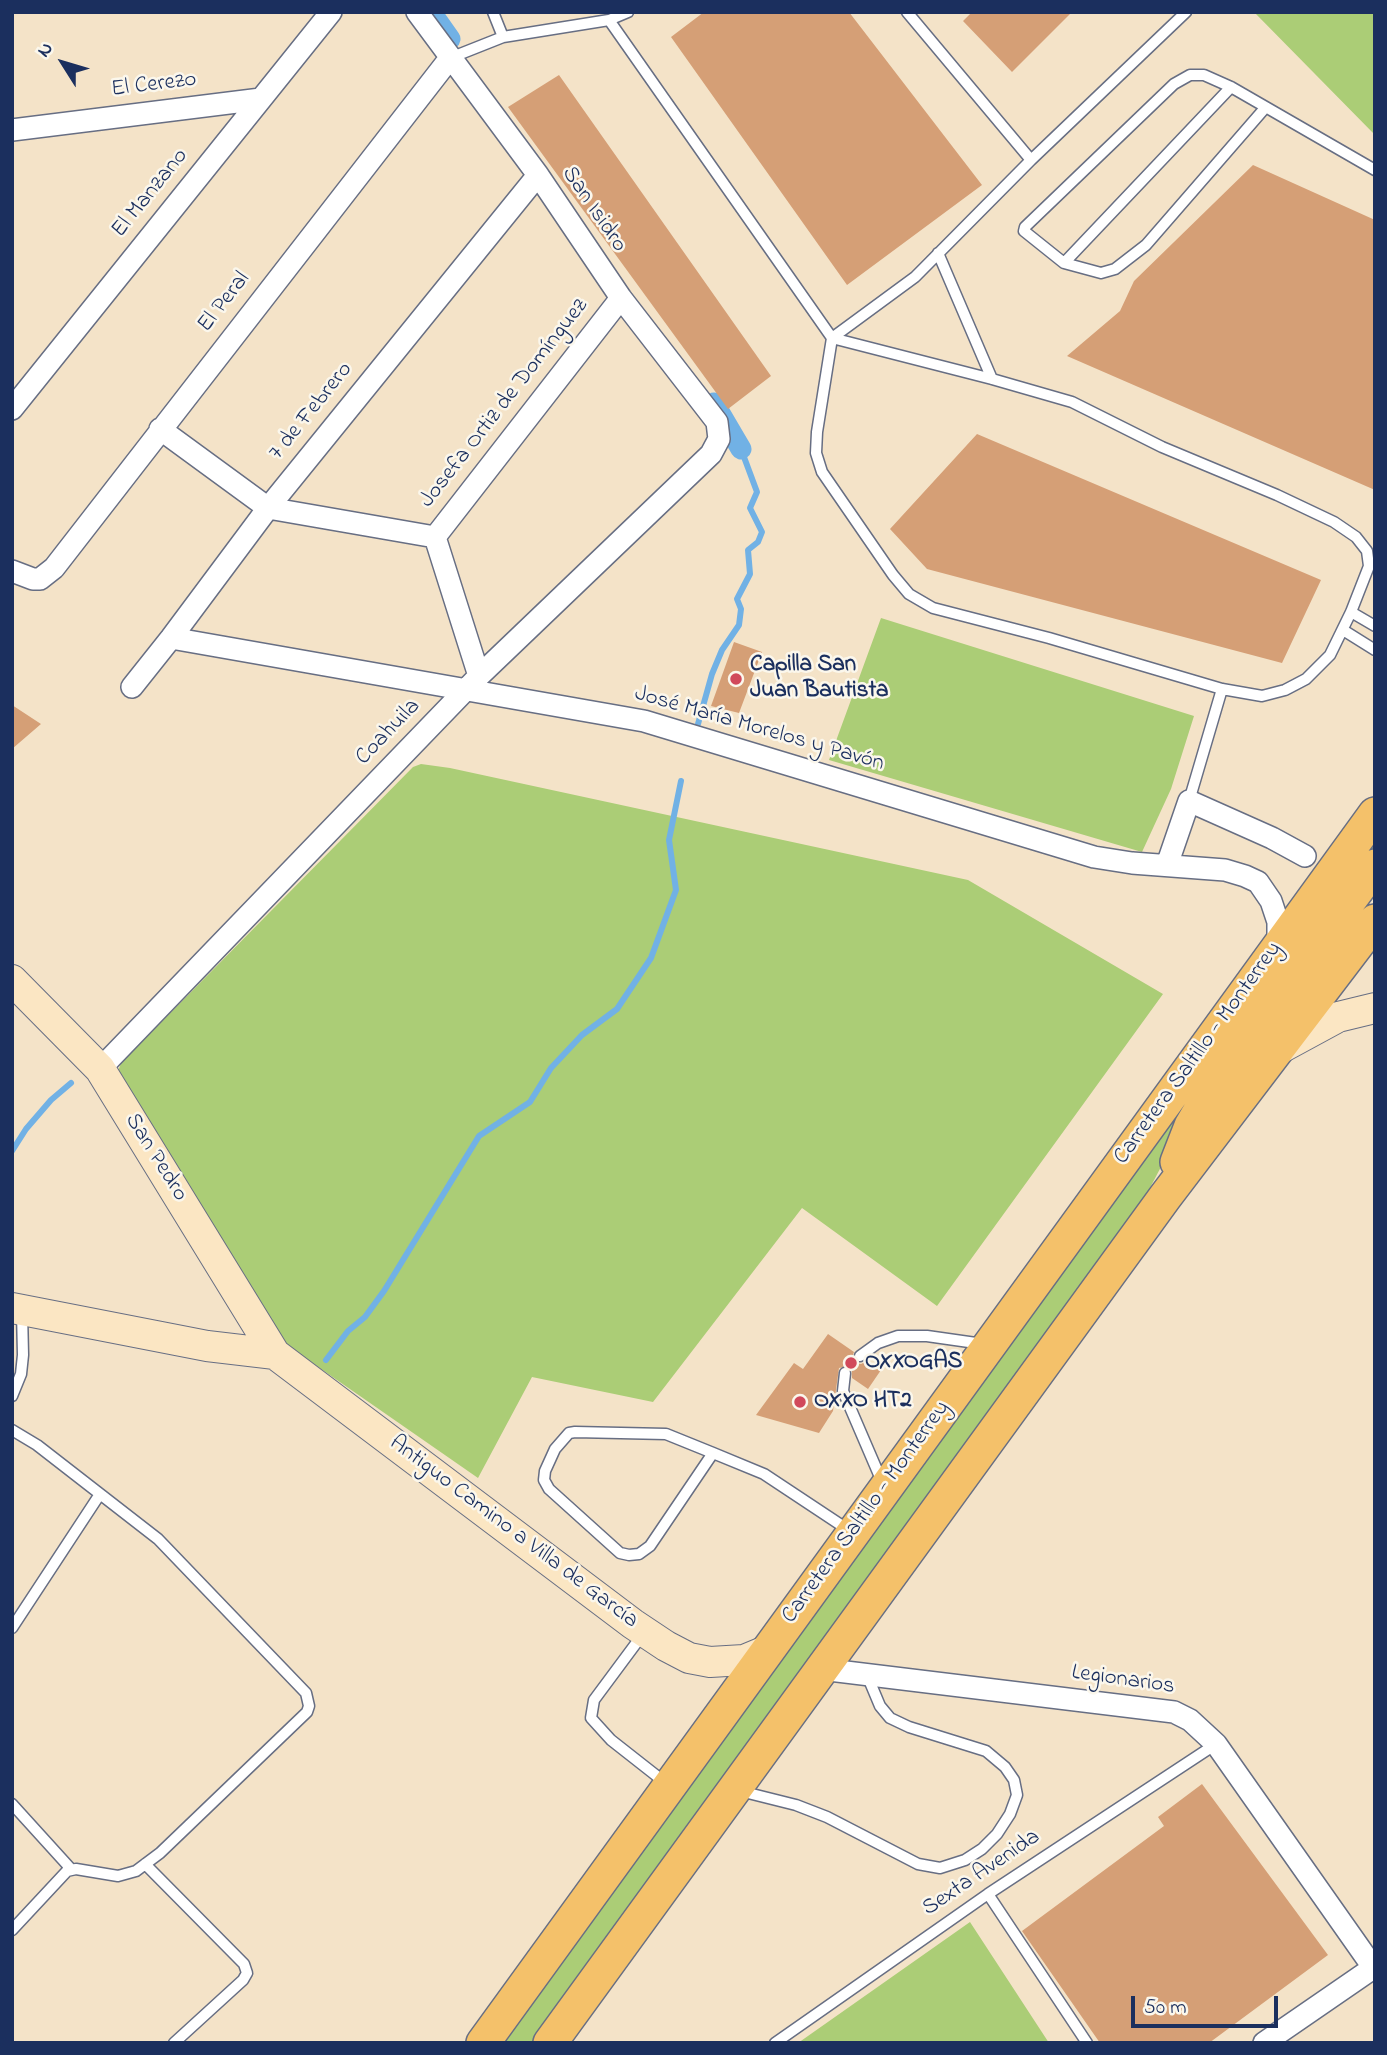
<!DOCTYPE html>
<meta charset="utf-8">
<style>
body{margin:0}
#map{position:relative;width:1387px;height:2055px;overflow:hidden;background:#f4e3c8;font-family:"Indie Flower",sans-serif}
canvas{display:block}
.frame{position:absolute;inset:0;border:14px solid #1b2f5e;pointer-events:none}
.north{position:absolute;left:28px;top:28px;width:70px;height:70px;-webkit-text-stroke:5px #fbf7ec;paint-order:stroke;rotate:307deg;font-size:19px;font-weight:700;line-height:28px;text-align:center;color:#1b2f5e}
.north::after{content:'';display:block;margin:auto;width:24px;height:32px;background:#1b2f5e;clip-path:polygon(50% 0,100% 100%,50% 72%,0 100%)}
.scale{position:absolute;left:1131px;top:1996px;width:147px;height:32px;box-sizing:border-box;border:4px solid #1b2f5e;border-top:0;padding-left:9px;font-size:21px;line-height:24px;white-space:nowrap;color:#1b2f5e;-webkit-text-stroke:5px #fbf7ec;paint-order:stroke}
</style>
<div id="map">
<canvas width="1387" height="2055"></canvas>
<div class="frame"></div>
<div class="north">N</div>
<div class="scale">50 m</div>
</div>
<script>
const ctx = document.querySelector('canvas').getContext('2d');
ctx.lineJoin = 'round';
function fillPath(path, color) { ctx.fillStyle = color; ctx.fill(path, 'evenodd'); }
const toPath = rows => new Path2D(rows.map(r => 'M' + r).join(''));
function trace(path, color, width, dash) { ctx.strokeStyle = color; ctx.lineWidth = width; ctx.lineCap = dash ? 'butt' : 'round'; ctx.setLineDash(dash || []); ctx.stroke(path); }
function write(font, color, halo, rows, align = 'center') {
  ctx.font = font + ' "Indie Flower",sans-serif'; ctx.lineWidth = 5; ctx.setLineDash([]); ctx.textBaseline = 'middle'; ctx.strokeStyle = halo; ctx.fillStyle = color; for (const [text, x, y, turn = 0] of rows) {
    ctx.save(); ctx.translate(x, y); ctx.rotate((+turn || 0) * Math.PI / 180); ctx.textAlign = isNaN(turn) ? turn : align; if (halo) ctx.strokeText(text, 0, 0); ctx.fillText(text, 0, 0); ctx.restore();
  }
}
const green = toPath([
 [1254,12,1375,12,1375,135],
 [881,618,1194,716,1171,789,1142,852,829,760],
 [421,764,450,768,968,880,1163,994,937,1306,802,1208,653,1402,532,1377,478,1478,275,1337,117,1074,121,1063,413,767],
 [1375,833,1375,852,1203,1087,1142,1203,536,2043,503,2043],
 [970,1922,1049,2043,798,2043]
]);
const stream = toPath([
 [698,724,712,674,722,650,739,625,741,609,737,599,750,574,748,550,758,542,762,532,750,508,757,492,741,449],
 [12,1151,26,1129,51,1100,71,1083],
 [326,1360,348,1331,365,1317,384,1291,479,1136,530,1102,551,1068,582,1035,617,1009,651,958,676,890,669,840,681,781]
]);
const canal = toPath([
 [431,12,450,39],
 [714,403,741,449]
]);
const building = toPath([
 [704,12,849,12,982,185,847,285,671,37],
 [972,12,1072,12,1012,72,963,21],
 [559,75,771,376,728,409,508,107],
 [1253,165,1375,220,1375,490,1067,356,1120,311,1134,281],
 [977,434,1321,580,1282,663,927,569,890,529],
 [734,642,762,652,739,713,711,706],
 [12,705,41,724,12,749],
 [828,1334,854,1352,852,1357,856,1363,861,1364,867,1361,881,1370,868,1389,852,1378,852,1370,849,1366,839,1368,833,1411,819,1433,756,1415,794,1363,803,1369],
 [1202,1784,1328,1955,1209,2043,1100,2043,1022,1931,1164,1826,1158,1817]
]);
const lane = toPath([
 [493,12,503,37],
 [907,12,1031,160],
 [609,20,628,12],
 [450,58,503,37,609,20,832,338,992,379,1072,402,1162,447,1277,495,1334,522,1356,537,1367,551,1369,566,1351,612,1330,655,1306,679,1285,690,1262,696,1222,689,1049,638,933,608,909,594,893,575,822,472,816,453,817,432,832,338,915,277,1031,160,1186,12],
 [1265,108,1146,245,1115,269,1101,273,1064,263,1024,231,1025,227,1174,84,1190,75,1204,75,1231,87,1375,170],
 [938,253,992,379],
 [1064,263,1231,87],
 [1351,612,1375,626],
 [1343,630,1375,650],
 [1189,801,1222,689],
 [860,1356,878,1343,898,1336,927,1336,983,1344],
 [845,1373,843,1391,883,1484],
 [12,1396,21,1374,23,1355,22,1312],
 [12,1430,37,1445,158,1539,306,1693,309,1706,307,1712,160,1853,136,1871,118,1876,76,1869,67,1871,12,1930],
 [713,1453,650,1546,639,1554,629,1555,620,1553,549,1489,544,1480,545,1471,555,1449,569,1433,575,1432,666,1434,713,1453,764,1474,850,1531],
 [12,1628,100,1494],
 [643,1634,594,1700,591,1718,611,1740,667,1784],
 [740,1791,796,1805,827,1817,918,1864,940,1868,965,1860,982,1849,997,1834,1010,1814,1017,1795,1014,1780,1005,1767,986,1751,909,1727,890,1718,880,1706,867,1675],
 [12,1804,71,1869],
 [145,1864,244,1964,247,1973,243,1980,174,2043],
 [988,1894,1087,2043],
 [775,2043,988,1894,1216,1744]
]);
const street = toPath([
 [12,130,261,99],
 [12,409,331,12],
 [160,429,268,508,435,537],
 [435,537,621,298],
 [435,537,479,676],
 [12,571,33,579,40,579,54,568,450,58],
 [171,638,644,721,1094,857,1132,863,1225,870,1245,876,1258,882,1271,901,1278,922,1278,945],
 [132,687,171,638,268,508,538,175],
 [1167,865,1189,801,1272,838,1305,856],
 [100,1069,479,676,711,454,719,439,717,422,621,298,538,175,417,12],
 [821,1669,1174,1712,1190,1720,1216,1744,1375,1970],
 [1264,2043,1373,1968]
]);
const secondary = toPath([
 [12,980,100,1069,275,1354,633,1624,666,1646,689,1658,710,1662,744,1660,768,1650],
 [1279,1049,1338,1017,1375,1008],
 [12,1308,207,1346,275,1354]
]);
const primary = toPath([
 [1177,1162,1191,1126,1228,1064,1375,866],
 [483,2043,1375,814],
 [550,2043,1165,1197,1375,921]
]);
const markers = [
 [736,679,7,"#d1495b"],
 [851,1363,7,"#d1495b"],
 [800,1402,7,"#d1495b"]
];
const streetNames = [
 ["El Cerezo",154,86,-7],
 ["El Manzano",151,194,-51],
 ["San Isidro",593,210,56],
 ["El Peral",225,303,-52],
 ["Josefa Ortiz de Domínguez",505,404,-52],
 ["7 de Febrero",312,412,-51],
 ["José María Morelos y Pavón",759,730,16],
 ["Coahuila",389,733,-46],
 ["Carretera Saltillo - Monterrey",1199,1054,-54],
 ["San Pedro",155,1158,58],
 ["Carretera Saltillo - Monterrey",867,1513,-54],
 ["Antiguo Camino a Villa de García",513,1533,37],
 ["Legionarios",1123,1681,8],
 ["Sexta Avenida",982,1874,-34]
];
const poiNames = [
 ["Capilla San",750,666],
 ["Juan Bautista",750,692],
 ["OXXOGAS",865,1363],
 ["OXXO HT2",814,1402]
];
fillPath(green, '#abcd76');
trace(stream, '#71b1e5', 6);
trace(canal, '#71b1e5', 21);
fillPath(building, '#d59f76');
trace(lane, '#676e83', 13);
trace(street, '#676e83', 24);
trace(secondary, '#676e83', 32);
trace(primary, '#676e83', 36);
trace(lane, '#fff', 10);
trace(street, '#fff', 21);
trace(secondary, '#fbe6c3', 30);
trace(primary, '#f4c16a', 33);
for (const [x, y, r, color] of markers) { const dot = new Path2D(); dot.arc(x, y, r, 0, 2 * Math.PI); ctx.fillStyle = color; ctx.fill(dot); trace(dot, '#fbf7ec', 2.5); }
write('23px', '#1b2f5e', '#fbf7ec', streetNames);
write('bold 23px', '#1b2f5e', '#fbf7ec', poiNames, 'left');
</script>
